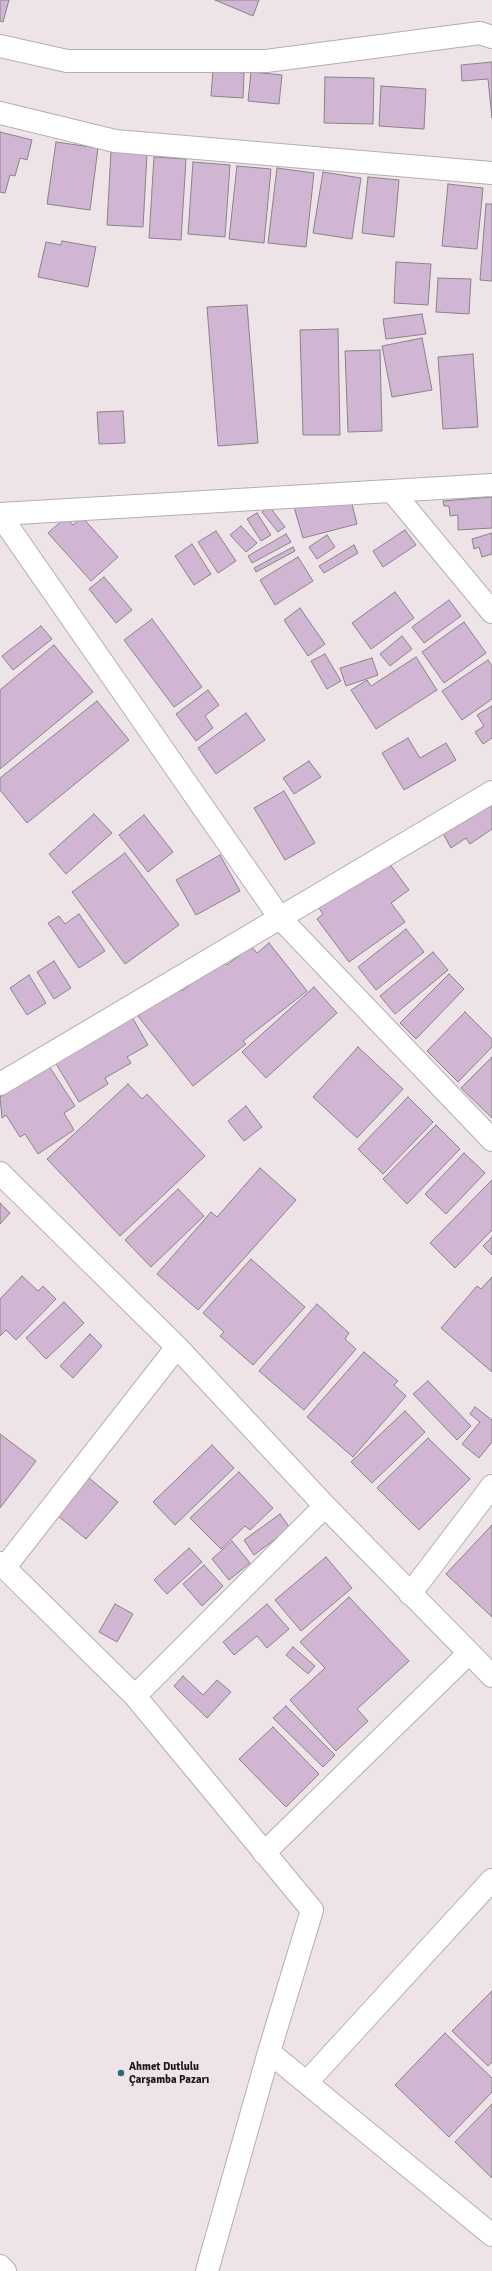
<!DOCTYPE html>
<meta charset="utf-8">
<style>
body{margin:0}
canvas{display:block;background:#eee4e8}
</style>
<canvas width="492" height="2271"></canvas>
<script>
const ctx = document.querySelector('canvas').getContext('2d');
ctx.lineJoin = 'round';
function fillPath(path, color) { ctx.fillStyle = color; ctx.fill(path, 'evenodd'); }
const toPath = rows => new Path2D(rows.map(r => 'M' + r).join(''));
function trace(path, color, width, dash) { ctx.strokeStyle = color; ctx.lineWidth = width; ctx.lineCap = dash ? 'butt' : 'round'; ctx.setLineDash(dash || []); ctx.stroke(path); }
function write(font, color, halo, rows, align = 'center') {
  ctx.font = font + ' Signika,sans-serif'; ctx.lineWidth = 3.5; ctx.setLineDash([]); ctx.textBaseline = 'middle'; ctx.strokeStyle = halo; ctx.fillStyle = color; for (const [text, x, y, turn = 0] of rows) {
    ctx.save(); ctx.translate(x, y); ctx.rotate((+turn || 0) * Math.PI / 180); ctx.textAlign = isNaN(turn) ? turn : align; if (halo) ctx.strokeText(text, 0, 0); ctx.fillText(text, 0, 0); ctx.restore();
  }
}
const building = toPath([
 [0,0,9,0,3,22,0,21,0,0],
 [215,0,259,0,253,16,215,0],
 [492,62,492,118,488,79,462,81,461,65,492,62],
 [213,70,244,73,243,98,211,96,213,70],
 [251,72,282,75,279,104,248,101,251,72],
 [325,77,374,78,373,124,324,123,325,77],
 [381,86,426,89,424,129,379,126,381,86],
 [0,132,32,140,27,160,20,158,15,176,10,175,5,193,0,192,0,132],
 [56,142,98,148,90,210,47,204,56,142],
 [111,151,147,154,143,227,107,225,111,151],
 [154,157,186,159,181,240,149,238,154,157],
 [193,162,230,165,225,237,188,234,193,162],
 [237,166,271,169,264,243,229,239,237,166],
 [277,168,314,173,306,247,268,243,277,168],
 [323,172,361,178,352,239,313,233,323,172],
 [368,177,399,180,394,237,362,233,368,177],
 [448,184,483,188,477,249,442,246,448,184],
 [486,204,492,204,492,281,480,280,486,204],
 [62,241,96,247,88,287,38,277,46,242,61,245,62,241],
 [396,262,431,264,428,305,394,303,396,262],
 [438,278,471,279,469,314,436,312,438,278],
 [247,305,258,443,218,446,207,307,247,305],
 [422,314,426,334,386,339,383,319,422,314],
 [338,329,340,435,303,435,300,330,338,329],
 [422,338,432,390,392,397,382,346,422,338],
 [380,350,382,431,348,432,345,351,380,350],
 [473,354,478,427,443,429,438,357,473,354],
 [123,411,125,443,99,444,97,412,123,411],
 [350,496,357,524,303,538,294,507,350,496],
 [492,497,492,528,458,530,458,515,450,516,449,506,444,506,443,501,492,497],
 [269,506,285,527,278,532,262,512,269,506],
 [257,513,271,535,261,541,247,519,257,513],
 [66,517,73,525,82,517,118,557,91,581,48,533,66,517],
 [241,526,257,543,246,552,230,535,241,526],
 [405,530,416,545,383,567,373,551,405,530],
 [216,531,236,561,218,573,198,542,216,531],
 [492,533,492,554,482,557,479,547,474,549,472,539,492,533],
 [286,534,291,542,252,563,248,556,286,534],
 [327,535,335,547,317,559,309,547,327,535],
 [192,544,211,574,194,585,175,556,192,544],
 [354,545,358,553,324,573,319,566,354,545],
 [293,547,295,551,256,572,254,568,293,547],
 [298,557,313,581,275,605,260,580,298,557],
 [104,577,132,610,116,623,89,589,104,577],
 [395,592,414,618,371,649,352,623,395,592],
 [449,600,461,616,424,643,412,627,449,600],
 [300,608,325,644,308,656,284,620,300,608],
 [152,619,202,687,174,707,124,640,152,619],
 [464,622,486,653,444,683,422,652,464,622],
 [41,626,52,639,13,670,2,656,41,626],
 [402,636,412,649,390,666,380,654,402,636],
 [54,645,93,692,0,769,0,690,54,645],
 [325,654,341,681,327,689,311,661,325,654],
 [416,657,437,690,376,729,351,690,367,680,371,686,416,657],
 [372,658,378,675,346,686,340,668,372,658],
 [488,660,492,666,492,699,462,720,442,691,488,660],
 [208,690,219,705,205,716,213,728,196,741,176,714,208,690],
 [97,701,129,740,27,823,0,790,0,778,97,701],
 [492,706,492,738,483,744,475,732,484,726,477,715,492,706],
 [246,713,265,740,216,774,198,748,246,713],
 [408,738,420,758,446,743,456,760,404,790,382,753,408,738],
 [309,761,321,777,294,794,283,778,309,761],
 [284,791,315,843,285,860,254,808,284,791],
 [492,801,492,829,470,844,466,838,451,848,441,830,492,801],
 [94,814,112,833,66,874,49,854,94,814],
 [144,815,173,852,148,872,119,835,144,815],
 [125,853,179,925,125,964,72,892,125,853],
 [220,855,240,891,196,915,176,880,220,855],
 [386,859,409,890,391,903,405,922,349,962,317,919,323,914,318,907,386,859],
 [79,914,105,951,79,968,48,923,59,916,65,924,79,914],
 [406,929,424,952,376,990,358,967,406,929],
 [269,943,307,991,243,1041,246,1044,193,1086,138,1016,178,985,182,991,223,959,227,965,251,946,257,953,269,943],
 [433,952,448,970,395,1014,380,996,433,952],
 [54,961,71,988,54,999,37,972,54,961],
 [449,974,464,989,416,1039,400,1023,449,974],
 [29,975,46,1003,27,1015,10,988,29,975],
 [314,987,337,1013,266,1078,242,1052,314,987],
 [465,1012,492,1039,492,1047,458,1082,427,1051,465,1012],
 [132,1017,148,1045,127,1057,131,1063,105,1078,108,1084,79,1102,55,1062,132,1017],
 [358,1047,403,1089,357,1138,313,1097,358,1047],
 [492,1057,492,1118,461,1088,492,1057],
 [49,1066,75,1106,64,1113,74,1130,38,1154,25,1134,20,1137,6,1115,2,1118,0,1097,49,1066],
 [128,1084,142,1099,147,1094,205,1156,120,1236,47,1159,128,1084],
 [408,1097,433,1122,383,1174,358,1149,408,1097],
 [246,1106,262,1127,244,1141,228,1121,246,1106],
 [436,1125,460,1149,407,1204,383,1179,436,1125],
 [464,1153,485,1173,446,1214,425,1194,464,1153],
 [260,1168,296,1200,198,1310,157,1274,211,1212,217,1217,260,1168],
 [492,1180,492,1230,455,1268,430,1243,492,1180],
 [178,1189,204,1216,151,1267,125,1240,178,1189],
 [0,1203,10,1213,0,1224,0,1203],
 [492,1237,492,1255,483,1246,492,1237],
 [251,1259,305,1307,253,1365,220,1336,224,1332,203,1313,251,1259],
 [22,1276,38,1291,43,1286,56,1299,16,1340,6,1330,0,1336,0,1299,22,1276],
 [492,1277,492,1372,441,1328,477,1286,481,1289,492,1277],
 [64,1302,84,1323,46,1359,26,1338,64,1302],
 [317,1304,349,1333,345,1339,356,1349,304,1410,259,1371,317,1304],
 [90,1334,102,1346,73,1378,60,1366,90,1334],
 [364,1352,398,1381,394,1385,406,1396,353,1457,307,1417,364,1352],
 [428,1381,471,1426,457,1440,413,1394,428,1381],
 [475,1407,492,1420,492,1442,479,1458,462,1444,480,1422,470,1414,475,1407],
 [405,1411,425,1432,372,1483,351,1462,405,1411],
 [0,1434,36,1461,0,1508,0,1434],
 [428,1438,470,1479,419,1530,377,1488,428,1438],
 [212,1445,234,1468,175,1525,153,1502,212,1445],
 [239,1472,273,1508,250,1530,245,1526,221,1549,190,1518,239,1472],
 [89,1478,118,1502,86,1539,57,1515,89,1478],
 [280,1514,290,1528,254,1555,244,1540,280,1514],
 [492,1525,492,1617,446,1574,492,1525],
 [232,1541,250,1563,229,1580,212,1559,232,1541],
 [189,1548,202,1562,167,1594,154,1580,189,1548],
 [326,1557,352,1588,301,1631,275,1600,326,1557],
 [204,1565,223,1586,202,1606,183,1584,204,1565],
 [349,1597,409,1661,357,1709,368,1721,336,1751,290,1700,325,1668,300,1642,349,1597],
 [115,1604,133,1614,117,1642,99,1632,115,1604],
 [267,1604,289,1629,267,1648,257,1636,234,1655,223,1642,267,1604],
 [293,1647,315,1666,308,1674,286,1655,293,1647],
 [183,1676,203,1695,217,1680,231,1692,207,1718,174,1686,183,1676],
 [286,1706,335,1755,323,1767,273,1718,286,1706],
 [273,1727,319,1774,286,1807,239,1759,273,1727],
 [492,1991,492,2062,488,2066,452,2031,492,1991],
 [445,2033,492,2078,492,2092,449,2137,395,2085,445,2033],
 [492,2104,492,2178,455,2142,492,2104]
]);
const minor = toPath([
 [0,46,67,61,266,61,480,33,492,37],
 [0,113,115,141,492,173],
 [392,491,492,612],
 [0,514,492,485],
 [0,515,280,918,492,1140],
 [0,1084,492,792],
 [0,1173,177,1347,325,1506,492,1676],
 [0,1563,135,1696,312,1910,269,2052],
 [5,1567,177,1347],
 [410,1594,492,1486],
 [135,1696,325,1506],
 [264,1853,469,1653],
 [307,2082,492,1880],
 [0,2266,5,2271],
 [207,2271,269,2052,492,2235]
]);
const markers = [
 [121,2073,4,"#246d78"]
];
const poiNames = [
 ["Ahmet Dutlulu",129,2067],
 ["Çarşamba Pazarı",129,2080]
];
fillPath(building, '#d0b6d3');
trace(building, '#898389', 1);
trace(minor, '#b6adb1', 24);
trace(minor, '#fff', 22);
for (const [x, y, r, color] of markers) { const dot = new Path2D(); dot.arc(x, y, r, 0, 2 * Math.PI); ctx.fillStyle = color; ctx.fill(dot); trace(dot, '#eee4e8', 1.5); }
write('bold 11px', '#1b1819', '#eee4e8', poiNames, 'left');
</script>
